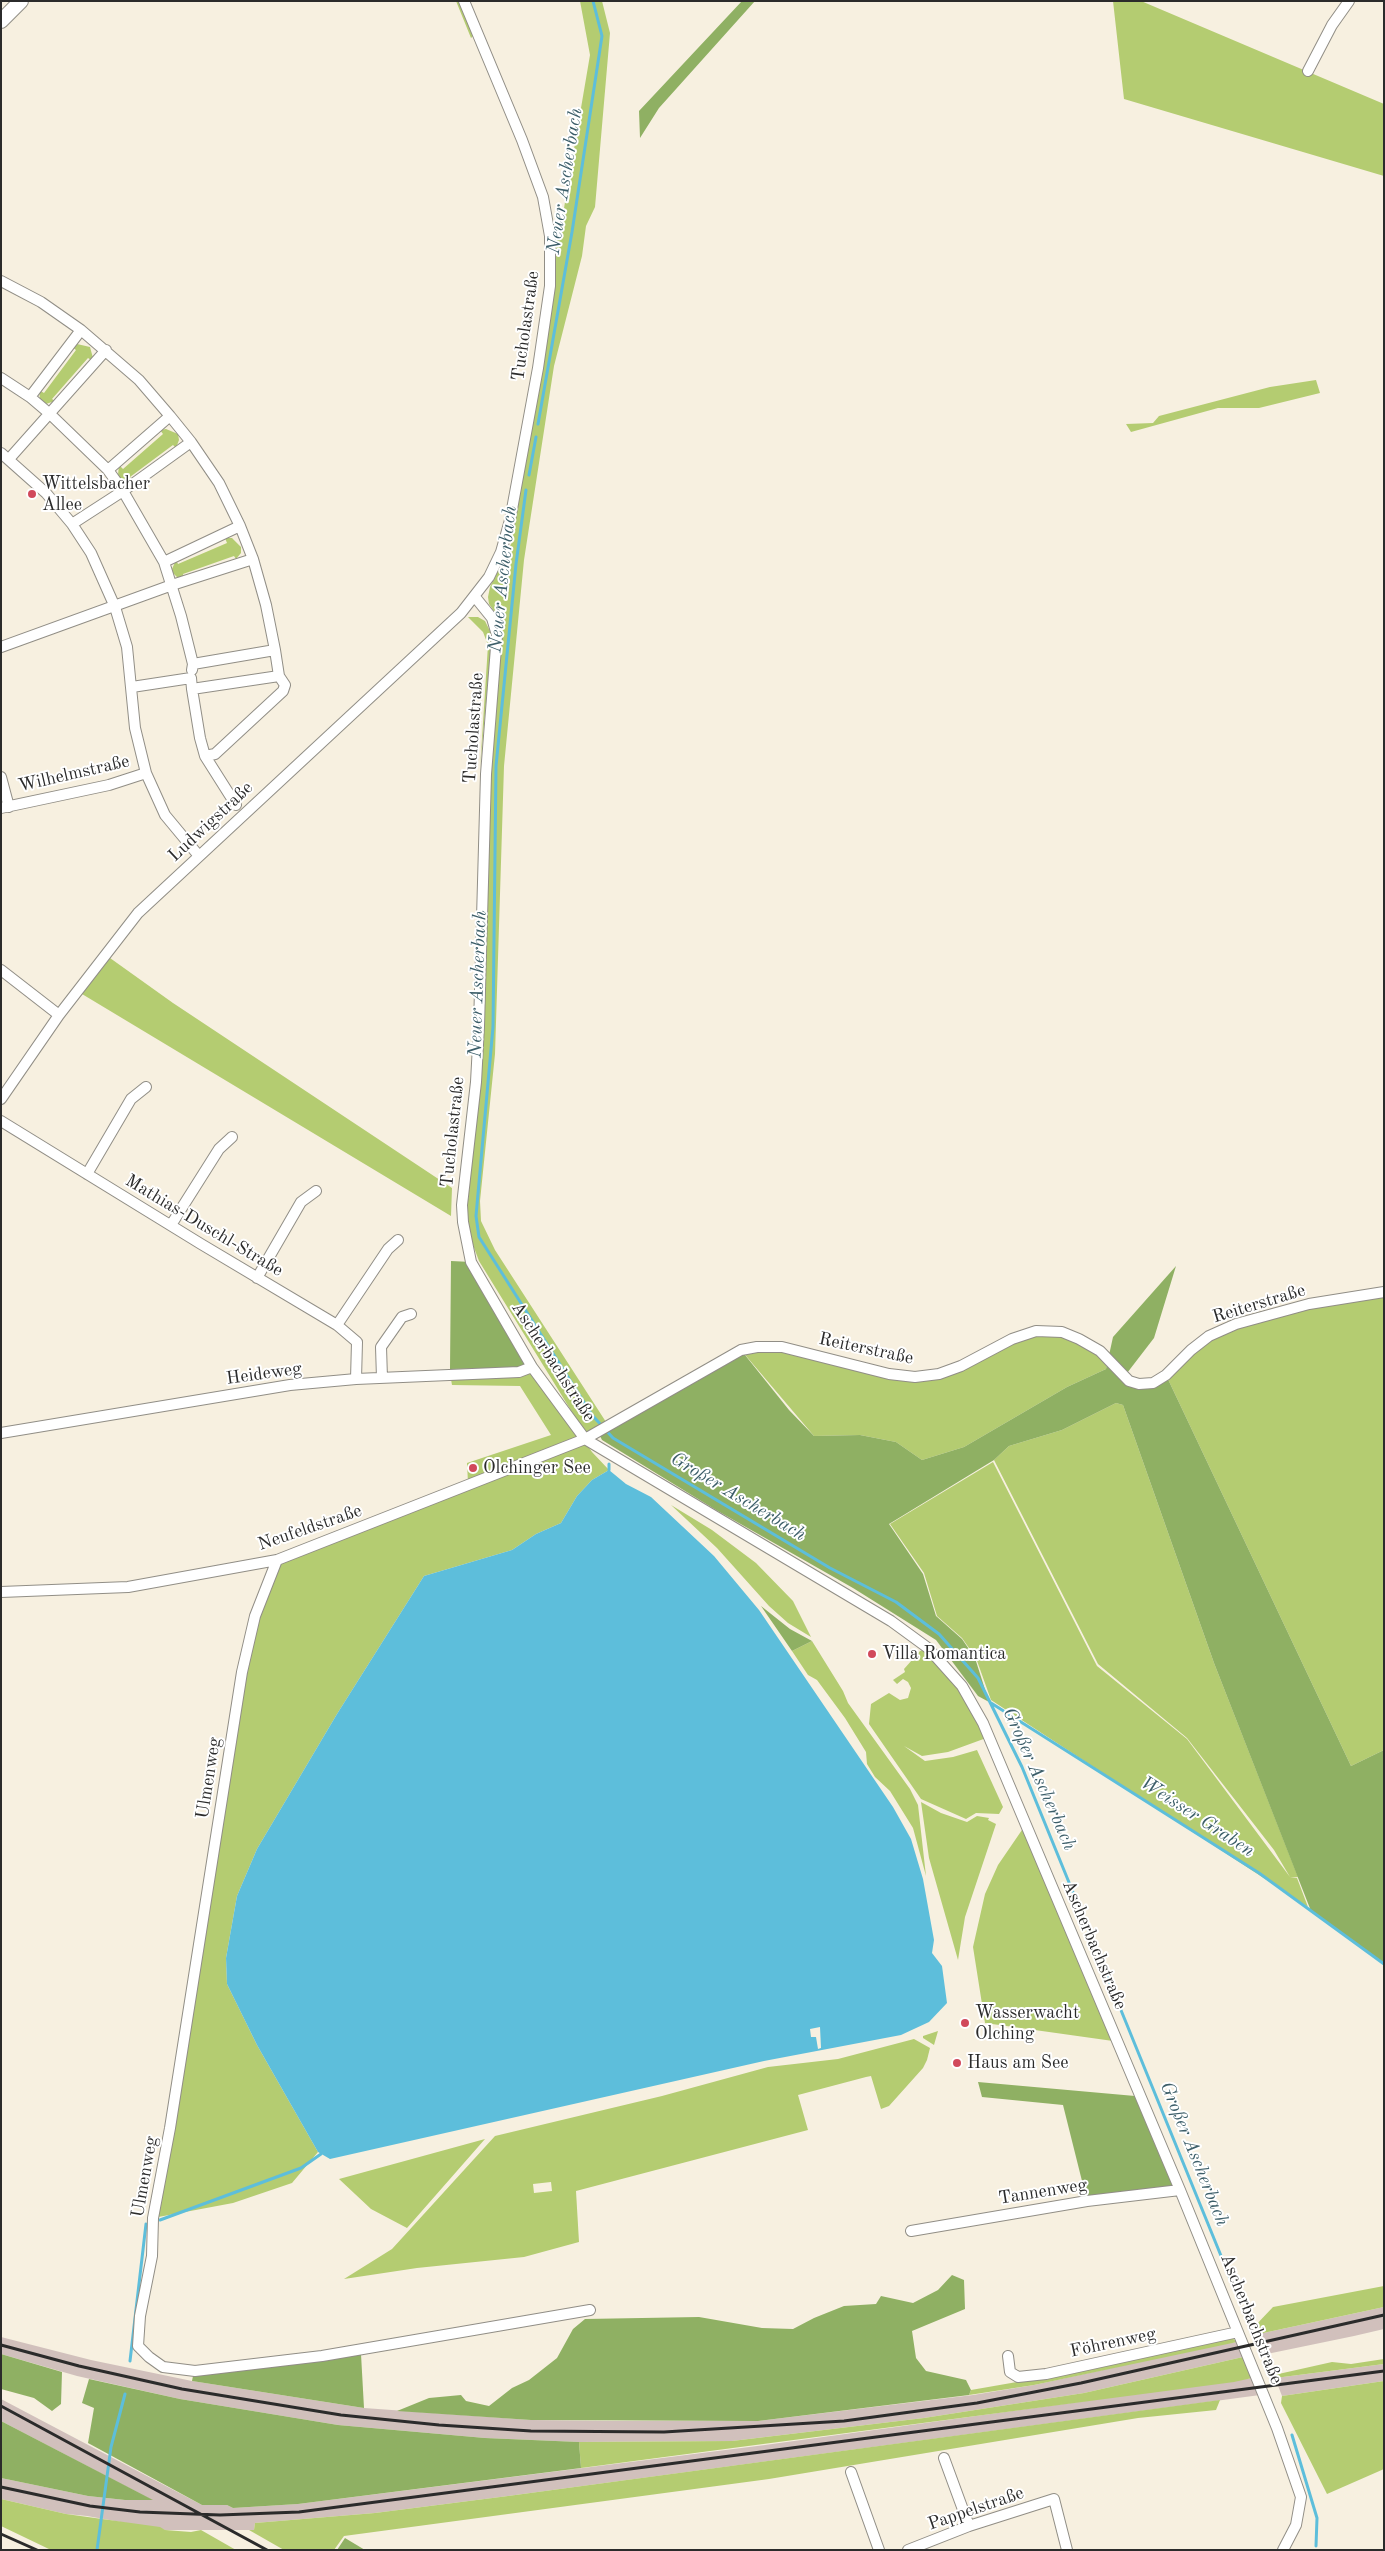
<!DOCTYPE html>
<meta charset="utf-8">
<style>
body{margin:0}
#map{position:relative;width:1385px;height:2551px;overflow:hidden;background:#f7f0e0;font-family:"Old Standard TT",serif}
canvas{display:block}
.frame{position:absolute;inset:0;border:2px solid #2b2b2b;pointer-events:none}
</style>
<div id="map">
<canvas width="1385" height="2551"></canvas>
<div class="frame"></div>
</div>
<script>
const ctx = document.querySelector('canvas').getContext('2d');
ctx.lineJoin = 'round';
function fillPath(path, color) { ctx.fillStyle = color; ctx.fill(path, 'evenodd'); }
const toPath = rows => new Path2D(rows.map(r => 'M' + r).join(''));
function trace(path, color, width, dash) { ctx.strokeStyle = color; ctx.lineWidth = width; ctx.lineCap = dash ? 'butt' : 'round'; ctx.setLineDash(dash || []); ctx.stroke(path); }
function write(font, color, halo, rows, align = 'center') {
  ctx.font = font + ' "Old Standard TT",serif'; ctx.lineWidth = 4; ctx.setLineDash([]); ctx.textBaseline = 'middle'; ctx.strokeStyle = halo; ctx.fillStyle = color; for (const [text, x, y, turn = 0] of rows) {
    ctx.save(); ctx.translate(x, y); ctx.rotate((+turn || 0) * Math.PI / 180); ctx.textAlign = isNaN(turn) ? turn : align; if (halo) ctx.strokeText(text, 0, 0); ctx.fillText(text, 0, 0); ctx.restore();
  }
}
const industrial = toPath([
 [1384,2307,1384,2329,1354,2336,1262,2355,1254,2335],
 [1,2337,91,2360,192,2381,364,2408,531,2420,612,2421,758,2421,973,2395,1034,2385,1221,2344,1237,2342,1243,2357,1084,2393,924,2418,732,2441,579,2442,485,2438,338,2425,180,2399,77,2376,1,2354],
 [1384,2364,1384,2381,1282,2396,1275,2378],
 [1252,2378,1260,2395,508,2496,375,2513,255,2523,254,2530,165,2530,87,2516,66,2514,1,2499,1,2478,88,2496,125,2500,152,2500,1,2421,1,2399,202,2505,227,2505,233,2508,298,2504,765,2445]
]);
const green = toPath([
 [456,1,460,1,474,35,471,38],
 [580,1,602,1,610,33,595,207,586,226,582,256,554,366,524,560,504,766,495,1054,480,1201,481,1221,495,1250,606,1422,588,1432,583,1430,479,1261,470,1237,466,1218,478,1109,491,739,503,624,489,604,488,597,490,587,511,544,555,282,555,232,563,214,590,55],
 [1113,1,1141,1,1384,104,1384,176,1124,99],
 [77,344,90,347,93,358,91,360,88,358,52,399,55,401,46,404,40,400,39,390,44,393,76,350,72,347],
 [1316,380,1320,393,1259,408,1218,408,1131,432,1126,424,1153,423,1159,416,1270,387],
 [166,429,178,434,179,440,176,448,173,445,130,477,132,480,127,482,120,479,118,475,119,465,123,469,163,434,160,430],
 [225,538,232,538,241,547,241,553,236,559,234,556,183,574,184,578,178,578,173,573,172,569,176,560,178,564,227,543],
 [468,617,478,617,485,621,492,635,480,769,488,645,483,632],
 [110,958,173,1003,452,1188,451,1216,82,994],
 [1384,1292,1384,1750,1351,1766,1166,1375,1191,1350,1236,1324],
 [1038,1333,1058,1333,1108,1360,1106,1369,1067,1387,964,1447,922,1460,896,1442,860,1435,814,1436,741,1350,757,1347,889,1374,939,1374],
 [530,1363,592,1452,609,1470,592,1480,577,1496,561,1523,536,1534,512,1550,424,1576,337,1714,257,1849,237,1896,226,1958,227,1984,257,2045,318,2152,292,2183,233,2203,153,2218,242,1672,277,1560,468,1483,467,1463,551,1435,520,1386,452,1385,450,1374,450,1369,518,1368],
 [1116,1403,1123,1405,1214,1663,1298,1877,1290,1878,1297,1878,1308,1907,991,1700,976,1658,962,1638,937,1616,924,1573,890,1524,993,1462,1097,1666,1187,1739,1290,1877,1274,1850,1187,1738,1098,1664,994,1460,1009,1446,1062,1430],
 [671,1505,712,1530,756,1563,793,1601,811,1637,788,1623,769,1606,717,1548],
 [812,1641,843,1691,848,1703,910,1789,918,1805,926,1876,913,1828,890,1791,875,1777,867,1764,866,1752,845,1718,817,1680,808,1675,792,1651],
 [928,1648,962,1686,989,1737,948,1752,922,1756,904,1746,925,1761,953,1757,977,1750,1003,1807,999,1814,976,1813,966,1819,921,1799,869,1724,871,1704,889,1693,900,1700,908,1698,911,1688,908,1682,903,1679,897,1684,893,1680,905,1672,904,1669,920,1651],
 [921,1802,941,1813,967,1822,977,1816,989,1818,988,1820,996,1824,965,1917,958,1960,929,1858],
 [1024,1827,1113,2041,985,2023,973,1947,985,1894,998,1865],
 [938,2031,934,2045,923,2038,923,2036],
 [914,2039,930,2048,927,2060,923,2068,889,2106,881,2109,871,2076,866,2077,798,2095,808,2130,576,2191,579,2242,524,2257,417,2268,344,2279,392,2249,495,2136,662,2096,768,2067,838,2059],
 [551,2182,552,2191,534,2193,533,2184],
 [485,2139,407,2228,371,2209,339,2179],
 [1384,2286,1384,2307,1254,2335,1253,2328,1273,2307],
 [1231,2337,1237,2342,1034,2385,969,2395,971,2390,1034,2379],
 [1243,2357,1252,2378,1234,2382,581,2468,579,2442,732,2441,924,2418,1084,2393],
 [1384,2359,1384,2364,1275,2378,1274,2375,1332,2362,1351,2364],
 [1384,2381,1384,2469,1327,2494,1281,2403,1282,2396],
 [1220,2400,1216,2410,1138,2418,769,2479,344,2536,334,2550,284,2550,249,2530,254,2530,255,2523,375,2513,508,2496],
 [1,2499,66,2514,160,2527,165,2530,191,2532,201,2530,236,2550,51,2550,1,2526]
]);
const forest = toPath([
 [742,1,755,1,659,108,640,138,639,111],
 [451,1261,471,1262,530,1363,518,1368,450,1369],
 [1176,1266,1154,1338,1124,1377,1139,1384,1166,1375,1351,1766,1384,1750,1384,1964,1311,1911,1214,1663,1123,1405,1116,1403,1062,1430,1009,1446,994,1460,889,1524,923,1574,936,1616,962,1639,975,1658,989,1702,978,1696,936,1640,853,1588,716,1510,602,1440,600,1436,741,1350,789,1410,814,1436,860,1435,896,1442,922,1460,964,1447,1067,1387,1106,1369,1113,1337],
 [761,1606,790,1629,812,1641,792,1651],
 [978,2082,1135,2096,1174,2189,1087,2201,1063,2105,982,2097],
 [952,2275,964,2280,965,2309,912,2331,916,2358,926,2371,966,2380,971,2390,969,2395,758,2421,531,2420,397,2411,429,2398,461,2395,466,2401,489,2406,512,2388,529,2380,557,2358,573,2329,585,2319,699,2317,762,2328,793,2329,814,2318,844,2306,876,2304,881,2296,913,2303,938,2290],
 [1,2354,62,2372,61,2404,52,2411,34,2398,1,2389],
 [361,2354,364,2408,192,2381,193,2376],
 [89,2379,180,2399,338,2425,485,2438,579,2442,581,2468,298,2504,233,2508,227,2505,202,2505,88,2443,94,2408,82,2403],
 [1,2421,153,2500,125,2500,88,2496,1,2478],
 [345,2538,365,2550,337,2550]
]);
const water = toPath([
 [609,1470,626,1484,651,1497,714,1556,759,1610,893,1807,911,1839,923,1879,934,1940,932,1953,942,1966,947,2003,929,2022,901,2035,764,2061,330,2159,318,2152,257,2045,227,1984,226,1958,237,1896,257,1849,337,1714,424,1576,512,1550,536,1534,561,1523,577,1496,592,1480]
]);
const pier = toPath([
 [820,2027,821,2048,818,2049,816,2037,811,2037,810,2029]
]);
const stream = toPath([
 [538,424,572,232,602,36,593,1],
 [529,475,536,437],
 [526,490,516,564,496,766,493,1027,476,1216,479,1237,592,1415,613,1438,830,1568,896,1602,939,1634,978,1678,1022,1767,1239,2300],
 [609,1470,609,1464],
 [991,1703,1259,1873,1384,1964],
 [160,2220,301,2168,321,2154],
 [130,2361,146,2224],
 [1292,2435,1317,2518,1316,2546],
 [97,2550,111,2447,125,2394]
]);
const minor = toPath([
 [1308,71,1332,25,1349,1],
 [1,281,41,302,81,330],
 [1,378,30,397,50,414,108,470,123,491,164,562,181,616,193,664],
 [30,397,81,330,139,380,170,416],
 [1,453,46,493,72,524,91,553,115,607,127,647,135,728,146,773,165,815,199,856],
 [9,459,106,350],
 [108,470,170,416,191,442],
 [72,524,123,491,191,442,219,483,240,526],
 [164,562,240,526,253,559],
 [475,597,492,618,497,635,486,774,479,1026,476,1082,462,1205,463,1222,471,1262,532,1367,585,1439,891,1621,928,1648,962,1686,983,1723,1180,2190,1277,2428,1301,2497,1296,2525,1283,2550],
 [1,647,172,585,253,559,266,605,275,650],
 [192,670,193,664,275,650,279,676],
 [132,687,191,678,192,689,279,676,285,685,283,691,215,754,205,756],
 [192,689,200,738,205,756,236,805],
 [1,777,9,807],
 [1,808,109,785,146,773],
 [1,970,59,1015],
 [1,1099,59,1015,138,913,461,613,489,577,501,552,510,520,538,368,550,286,550,236,543,197,522,140,464,1],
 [1,1121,201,1244,337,1325,357,1342,356,1379],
 [87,1174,131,1099,146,1087],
 [171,1225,219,1149,232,1137],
 [257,1278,301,1202,316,1191],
 [337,1325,388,1249,398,1240],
 [382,1378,381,1347,402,1317,411,1314],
 [1,1433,290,1385,356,1379,519,1372,532,1367],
 [277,1560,255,1616,242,1672,170,2128,153,2218,152,2256,140,2316,138,2346,149,2357,163,2367,195,2371,322,2356,590,2310],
 [1,1592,128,1587,277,1560,585,1439,741,1350,757,1347,782,1347,889,1374,915,1377,939,1374,961,1366,1012,1339,1036,1331,1062,1332,1079,1339,1100,1351,1129,1381,1139,1384,1153,1383,1166,1375,1191,1350,1209,1336,1236,1324,1309,1304,1384,1292],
 [911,2231,1087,2201,1180,2190],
 [1008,2356,1010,2372,1018,2377,1046,2374,1238,2332],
 [944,2458,969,2526],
 [851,2472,879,2550],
 [908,2550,969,2526,1054,2499,1067,2550]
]);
const tertiary = toPath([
 [1,21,21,1]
]);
const rail = toPath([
 [1,2345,79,2366,182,2389,341,2415,439,2425,531,2431,664,2432,844,2421,977,2403,1081,2383,1384,2315],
 [1,2406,267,2550],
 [1,2487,90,2506,140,2512,220,2515,299,2512,1384,2371],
 [1,2534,37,2550]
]);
const markers = [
 [32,494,5,"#d1495b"],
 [473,1468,5,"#d1495b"],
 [872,1654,5,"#d1495b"],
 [965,2023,5,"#d1495b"],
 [957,2063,5,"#d1495b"]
];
const streetNames = [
 ["Tucholastraße",526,326,-82],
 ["Tucholastraße",474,728,-86],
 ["Wilhelmstraße",74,774,-13],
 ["Ludwigstraße",211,822,-43],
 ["Tucholastraße",453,1132,-84],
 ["Mathias-Duschl-Straße",204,1226,31],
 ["Reiterstraße",1259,1304,-17],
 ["Reiterstraße",866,1349,12],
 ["Ascherbachstraße",553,1362,57],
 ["Heideweg",264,1374,-8],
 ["Neufeldstraße",310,1528,-19],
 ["Ulmenweg",209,1778,-81],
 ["Ascherbachstraße",1094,1945,67],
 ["Ulmenweg",145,2177,-80],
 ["Tannenweg",1043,2192,-9],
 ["Ascherbachstraße",1251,2319,68],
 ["Föhrenweg",1113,2343,-12],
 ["Pappelstraße",976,2509,-19]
];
const poiNames = [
 ["Wittelsbacher",42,484],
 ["Allee",42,505],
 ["Olchinger See",483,1468],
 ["Villa Romantica",882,1654],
 ["Wasserwacht",975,2013],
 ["Olching",975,2034],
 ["Haus am See",967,2063]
];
const waterNames = [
 ["Neuer Ascherbach",565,181,-81],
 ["Neuer Ascherbach",503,579,-84],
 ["Neuer Ascherbach",478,984,-88],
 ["Großer Ascherbach",738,1497,31],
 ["Großer Ascherbach",1039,1779,66],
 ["Weisser Graben",1197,1817,33],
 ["Großer Ascherbach",1194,2154,68]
];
fillPath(industrial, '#d1c0bc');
fillPath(green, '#b4cc71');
fillPath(forest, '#8fb063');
fillPath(water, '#5dbedb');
fillPath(pier, '#f7f0e0');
trace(stream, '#5dbedb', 3);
trace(minor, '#918e86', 12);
trace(tertiary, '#918e86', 16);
trace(minor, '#fff', 10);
trace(tertiary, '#fff', 14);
trace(rail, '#2b2b2b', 3);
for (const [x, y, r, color] of markers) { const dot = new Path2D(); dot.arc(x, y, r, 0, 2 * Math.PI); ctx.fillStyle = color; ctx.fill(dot); trace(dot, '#fff', 2); }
write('18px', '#2b2b2b', '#fff', streetNames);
write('18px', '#2b2b2b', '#fff', poiNames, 'left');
write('italic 19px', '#3c5e69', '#fff', waterNames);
</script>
